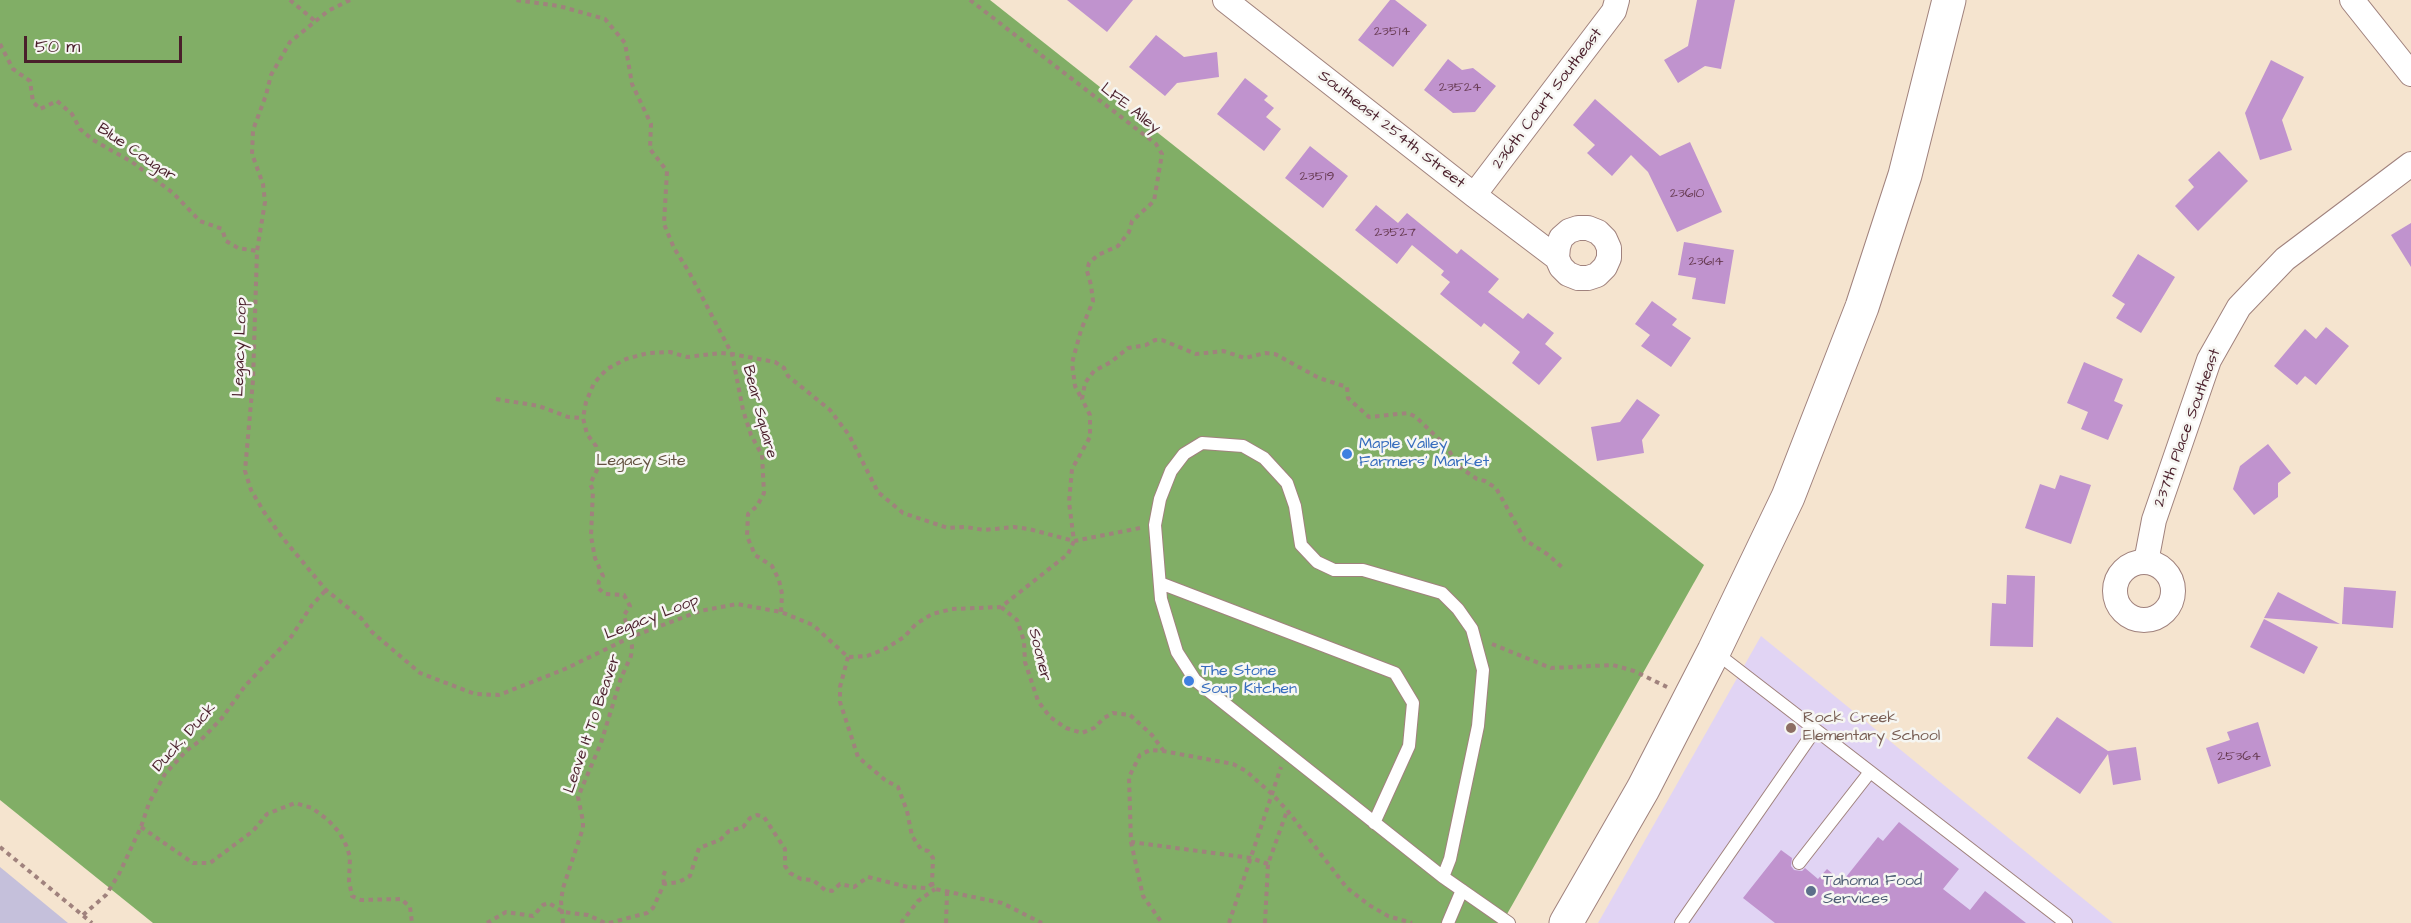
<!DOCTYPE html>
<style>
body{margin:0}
#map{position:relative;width:2411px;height:923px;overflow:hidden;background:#f5e4cf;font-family:"Architects Daughter",sans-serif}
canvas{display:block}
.scale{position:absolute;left:24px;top:36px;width:158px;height:27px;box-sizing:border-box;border:3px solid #4a1f2b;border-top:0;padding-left:8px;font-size:18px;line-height:21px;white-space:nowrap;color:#4a1f2b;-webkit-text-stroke:4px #f6f6f2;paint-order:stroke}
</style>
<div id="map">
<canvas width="2411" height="923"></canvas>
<div class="scale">50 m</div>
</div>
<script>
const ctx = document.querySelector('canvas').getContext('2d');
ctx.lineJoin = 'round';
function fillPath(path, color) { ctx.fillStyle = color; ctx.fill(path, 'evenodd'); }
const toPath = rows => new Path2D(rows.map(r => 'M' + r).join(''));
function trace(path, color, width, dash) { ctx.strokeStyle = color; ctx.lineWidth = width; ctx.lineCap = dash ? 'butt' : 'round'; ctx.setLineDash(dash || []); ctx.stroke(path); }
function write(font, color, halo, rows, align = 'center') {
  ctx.font = font + ' "Architects Daughter",sans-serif'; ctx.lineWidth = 5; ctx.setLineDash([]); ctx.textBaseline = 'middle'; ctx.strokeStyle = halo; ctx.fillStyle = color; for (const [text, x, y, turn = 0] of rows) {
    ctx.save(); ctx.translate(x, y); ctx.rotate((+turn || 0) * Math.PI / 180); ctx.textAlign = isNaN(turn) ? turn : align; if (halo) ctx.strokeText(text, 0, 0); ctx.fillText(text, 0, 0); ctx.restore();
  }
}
const built = toPath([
 [1761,636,2113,923,1598,923]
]);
const industrial = toPath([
 [0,867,68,923,0,923]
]);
const forest = toPath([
 [0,0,990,0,1704,565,1502,923,153,923,0,800]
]);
const building = toPath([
 [1067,0,1133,0,1107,32],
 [1390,0,1395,0,1427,25,1393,67,1358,40],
 [1697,0,1735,0,1721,69,1705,66,1678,83,1664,60,1688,46],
 [1156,35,1184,57,1217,52,1219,77,1177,83,1165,96,1129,67],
 [1448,59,1462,70,1473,68,1496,86,1475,112,1453,113,1424,90],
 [2271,60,2304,77,2282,120,2292,150,2260,160,2245,113],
 [1245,78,1268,96,1264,100,1274,108,1266,117,1281,129,1264,151,1217,114],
 [1595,99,1660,156,1690,142,1722,212,1677,232,1648,172,1631,155,1612,176,1587,153,1595,145,1573,125],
 [1310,146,1348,176,1323,208,1285,178],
 [2219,151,2248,181,2198,231,2175,206,2194,187,2188,180],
 [1376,205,1398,223,1407,213,1457,254,1461,249,1499,279,1488,292,1523,319,1528,313,1554,333,1545,344,1562,358,1539,385,1512,363,1520,352,1484,323,1481,327,1440,294,1450,282,1441,275,1444,271,1412,245,1397,264,1355,230],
 [2411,223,2411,267,2391,235],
 [1684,242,1734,250,1725,304,1692,299,1696,278,1678,275],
 [2138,254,2175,277,2141,333,2116,318,2125,304,2112,296],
 [1652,301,1677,319,1672,325,1691,338,1671,367,1641,346,1650,335,1635,324],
 [2326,327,2349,346,2316,385,2305,376,2297,385,2274,366,2305,329,2316,339],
 [2084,362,2123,379,2114,401,2123,405,2108,440,2081,429,2088,412,2067,403],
 [1637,399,1660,415,1642,440,1644,453,1597,461,1591,427,1620,422],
 [2268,444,2291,473,2278,483,2278,497,2254,515,2233,489,2240,466],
 [2060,475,2091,485,2071,544,2025,528,2040,484,2055,489],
 [2007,575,2035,576,2033,647,1990,646,1992,603,2006,604],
 [2344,587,2396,591,2393,628,2342,624],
 [2278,592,2340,624,2264,618],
 [2264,619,2318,647,2304,674,2250,647],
 [2057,717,2108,751,2136,747,2141,780,2113,785,2108,754,2080,794,2027,758],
 [2258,722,2271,766,2218,784,2206,748,2230,740,2227,732],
 [1899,822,1959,869,1943,889,1970,910,1985,891,2026,923,1775,923,1743,898,1781,850,1792,858,1791,866,1794,870,1802,871,1805,868,1818,879,1827,869,1842,882,1878,837,1883,841]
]);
const path = toPath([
 [290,0,315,21],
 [350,0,328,11,290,42,271,75,266,95,253,130,252,154,263,184,265,202,257,251,253,380,245,471,251,490,264,512,282,537,326,590,361,618,372,632,420,673,475,694,499,695,565,669,631,637,700,611,737,604,781,612,813,625,848,657,867,656,885,649,904,637,916,624,932,614,952,609,1001,607,1068,554,1074,541,1029,529,1014,527,984,530,966,527,948,528,903,513,878,492,849,435,830,410,788,376,784,368,775,362,732,354,689,272,674,248,664,224,667,171,650,149,651,124,632,84,625,43,605,19,559,6,516,0],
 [970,0,1156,144,1162,154,1154,201,1132,221,1129,232,1118,246,1098,255,1089,263,1087,271,1091,285,1093,301,1081,330,1072,363,1075,386,1082,399],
 [0,44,13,69,30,81,33,102,40,109,57,101,72,114,80,129,93,140,132,162,173,193,200,221,222,229,226,241,238,248,257,251],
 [496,399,539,406,568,417,583,418],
 [1140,528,1074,541,1069,502,1072,469,1090,437,1090,415,1082,399,1085,383,1094,371,1111,362,1128,348,1146,345,1155,340,1162,340,1196,354,1223,351,1245,358,1265,353,1275,354,1319,378,1347,387,1348,398,1369,417,1408,413,1416,417,1447,447,1458,466,1477,479,1485,481,1496,488,1525,540,1547,554,1564,569],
 [1001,607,1017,620,1024,641,1025,662,1038,701,1050,717,1066,728,1082,733,1094,728,1104,718,1113,713,1130,715,1152,735,1163,750],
 [1492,644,1551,668,1613,665,1634,671,1667,687],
 [848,657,840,687,840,702,858,757,885,780,898,787,907,811,912,836,921,849,928,851,933,858,932,884,935,889,1002,903,1042,923],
 [141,827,193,863,210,863,253,831,267,814,295,803,312,808,328,820,339,832,346,845,350,857,349,881,352,896,361,900,401,899,410,907,412,923],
 [1131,842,1143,896,1162,923],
 [0,847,92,923],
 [1268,864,1251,858,1131,842,1129,777,1140,755,1150,750,1163,751,1233,764,1246,771,1272,794,1287,810,1347,888,1369,905,1388,916,1412,923],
 [664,884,663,876,667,867],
 [83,915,106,895,119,874,141,827,149,803,165,774,186,751,201,740,222,718,245,686,291,637,312,605,326,590],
 [487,923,506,912,533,916,543,905,549,903,563,912,588,915,605,923],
 [563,923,561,901,563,888,583,828,583,821,578,797,601,743,621,678,631,656,632,646,624,615,630,606,624,595,605,594,598,588,599,581,603,576,595,558,591,536,593,490,590,484,598,468,598,455,596,446,587,434,583,418,586,402,594,383,607,369,626,359,648,353,670,352,687,357,721,353,732,354,743,410,751,435,762,455,764,493,757,506,748,514,747,536,755,555,772,566,779,580,782,594,781,612],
 [609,923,647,913,653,908,664,884,679,882,690,876,699,848,720,840,729,831,743,827,750,818,757,815,764,817,785,849,785,866,790,873,801,879,813,880,825,890,832,891,840,884,854,887,868,877,908,887,926,888,932,884],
 [901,923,918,901,935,889],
 [946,923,947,893],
 [1229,923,1281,767],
 [1265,923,1268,864,1287,811]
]);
const service = toPath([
 [1160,583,1395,673,1413,703,1409,746,1374,823],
 [1715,652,2066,923],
 [1799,863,1870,772],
 [1443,877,1450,859,1478,726,1483,670,1472,629,1458,609,1442,593,1363,570,1334,570,1317,562,1301,545,1295,506,1287,483,1264,458,1243,446,1202,443,1184,454,1171,471,1160,499,1155,525,1161,599,1177,652,1195,680,1443,877,1509,923],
 [1448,923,1462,890],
 [1681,923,1815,730]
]);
const minor = toPath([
 [1225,0,1474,195,1557,258,1561,267,1568,274,1578,278,1588,278,1597,275,1605,267,1609,258,1609,248,1605,239,1598,232,1588,228,1578,228,1569,231,1561,238,1558,247,1557,258],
 [2352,0,2411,74],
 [1474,195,1614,11,1617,0],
 '2115 591a29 29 0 1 1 58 0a29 29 0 1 1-58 0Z',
 [2146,562,2154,520,2209,360,2239,307,2285,259,2411,164]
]);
const primary = toPath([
 [1566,923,1643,789,1714,651,1788,497,1862,307,1905,175,1949,0]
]);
const markers = [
 [1347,454,6,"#3f7fe0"],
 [1189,681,6,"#3f7fe0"],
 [1791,728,6,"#8d6e63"],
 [1811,891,6,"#5c6f8a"]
];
const numberNames = [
 ["23514",1392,32],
 ["23524",1460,88],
 ["23519",1317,177],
 ["23610",1687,194],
 ["23527",1395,233],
 ["23614",1706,262],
 ["25364",2239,757]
];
const streetNames = [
 ["236th Court Southeast",1548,99,-53],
 ["LFE Alley",1130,109,38],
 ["Southeast 254th Street",1391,130,38],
 ["Blue Cougar",136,153,34],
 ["Legacy Loop",241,347,-88],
 ["Bear Square",759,412,75],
 ["237th Place Southeast",2188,428,-70],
 ["Legacy Loop",652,618,-21],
 ["Sooner",1039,655,76],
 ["Leave It To Beaver",593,724,-71],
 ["Duck, Duck",185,738,-48]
];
const shopNames = [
 ["Maple Valley",1359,445],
 ["Farmers' Market",1359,463],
 ["The Stone",1201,672],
 ["Soup Kitchen",1201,690]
];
const parkNames = [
 ["Legacy Site",641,462]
];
const educationNames = [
 ["Rock Creek",1803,719],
 ["Elementary School",1803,737]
];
const serviceNames = [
 ["Tahoma Food",1823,882],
 ["Services",1823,900]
];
fillPath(built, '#e1d4f4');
fillPath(industrial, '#c5c0db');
fillPath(forest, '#81ae66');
fillPath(building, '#c093ce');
trace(service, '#a0827d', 14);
trace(minor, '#a0827d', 26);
trace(primary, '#a0827d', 35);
trace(path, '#a0827d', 4, [4.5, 4.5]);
trace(service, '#fff', 12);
trace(minor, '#fff', 24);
trace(primary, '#fff', 33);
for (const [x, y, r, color] of markers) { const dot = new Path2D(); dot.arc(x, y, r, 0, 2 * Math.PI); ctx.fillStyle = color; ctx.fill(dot); trace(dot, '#f6f6f2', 2); }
write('14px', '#683c54', null, numberNames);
write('16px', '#4a1f2b', '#f6f6f2', streetNames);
write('16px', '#366cbe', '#f6f6f2', shopNames, 'left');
write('16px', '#645241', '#f6f6f2', parkNames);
write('16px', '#785e54', '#f6f6f2', educationNames, 'left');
write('16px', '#4e5e75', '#f6f6f2', serviceNames, 'left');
</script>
